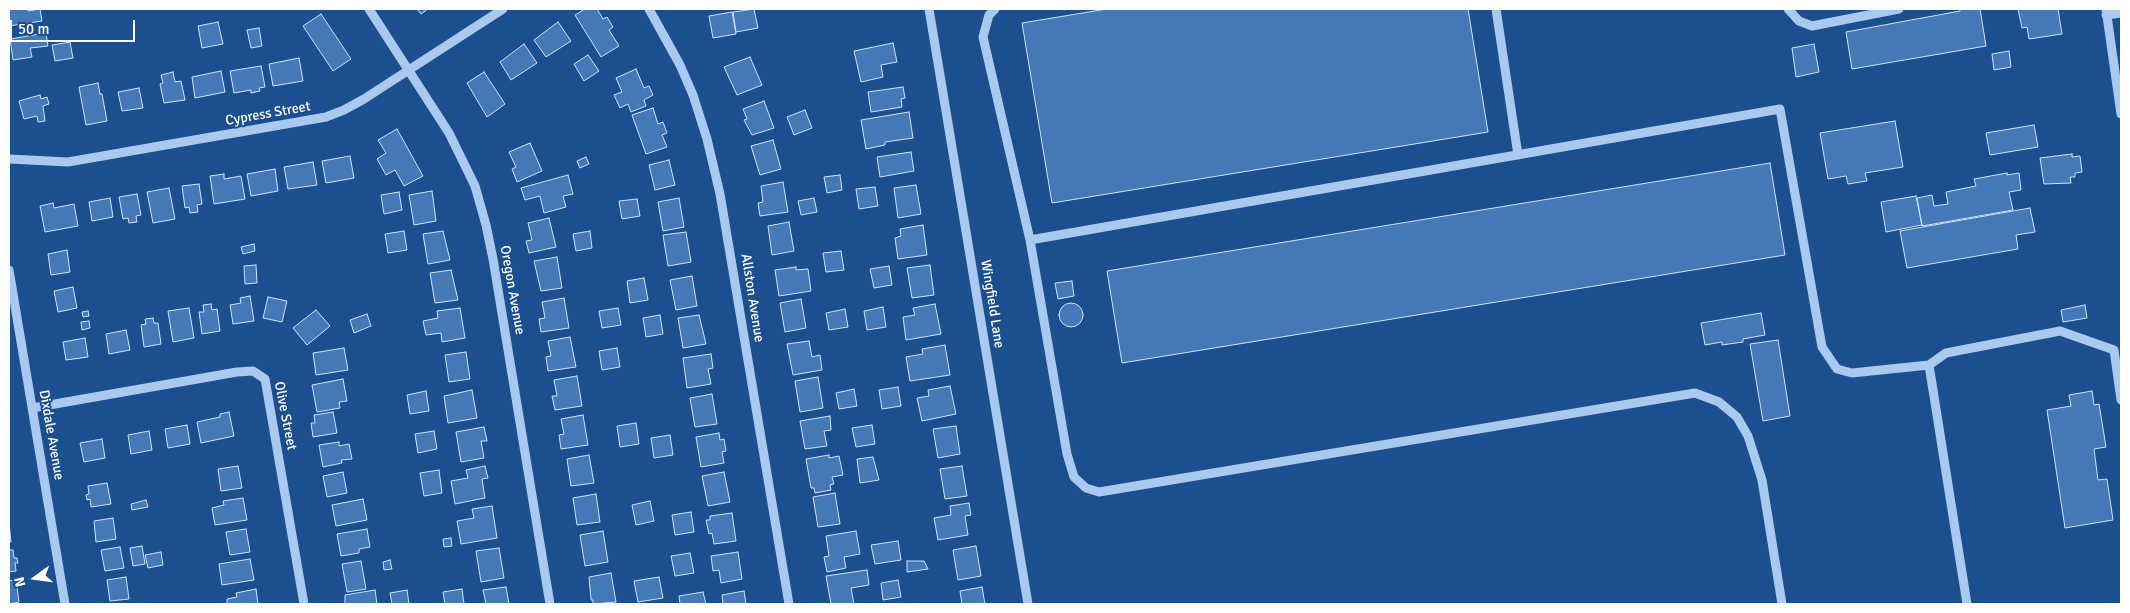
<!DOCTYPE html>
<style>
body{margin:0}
#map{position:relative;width:2130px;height:613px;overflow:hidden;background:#1b4f8f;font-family:Signika,sans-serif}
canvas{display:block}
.frame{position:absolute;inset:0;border:10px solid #fff;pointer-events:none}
.north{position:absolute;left:10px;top:553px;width:50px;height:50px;-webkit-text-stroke:4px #1b4f8f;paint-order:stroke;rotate:256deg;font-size:14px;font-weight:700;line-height:20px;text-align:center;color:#fff}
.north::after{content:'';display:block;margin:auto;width:18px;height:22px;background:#fff;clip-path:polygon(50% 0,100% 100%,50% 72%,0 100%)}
.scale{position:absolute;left:10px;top:20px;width:125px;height:22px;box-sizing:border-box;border:2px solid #fff;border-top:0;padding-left:6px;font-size:15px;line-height:18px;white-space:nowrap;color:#fff;-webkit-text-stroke:4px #1b4f8f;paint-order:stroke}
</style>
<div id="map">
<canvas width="2130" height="613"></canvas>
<div class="frame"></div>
<div class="north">N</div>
<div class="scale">50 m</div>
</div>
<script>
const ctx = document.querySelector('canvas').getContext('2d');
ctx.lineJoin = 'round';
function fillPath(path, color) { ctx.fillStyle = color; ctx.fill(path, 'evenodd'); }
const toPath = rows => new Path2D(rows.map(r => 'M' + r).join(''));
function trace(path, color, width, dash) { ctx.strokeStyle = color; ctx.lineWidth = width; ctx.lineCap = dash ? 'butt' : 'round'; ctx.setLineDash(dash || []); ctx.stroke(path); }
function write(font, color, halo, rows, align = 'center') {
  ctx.font = font + ' Signika,sans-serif'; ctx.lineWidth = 4; ctx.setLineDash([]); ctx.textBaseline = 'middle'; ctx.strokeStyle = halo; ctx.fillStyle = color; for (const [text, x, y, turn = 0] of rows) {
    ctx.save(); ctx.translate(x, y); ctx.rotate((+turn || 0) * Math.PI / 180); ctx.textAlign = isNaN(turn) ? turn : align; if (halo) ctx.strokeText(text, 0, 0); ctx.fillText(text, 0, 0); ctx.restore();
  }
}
const building = toPath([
 [9,9,28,9,28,11,40,9,42,21,9,26,9,9],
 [417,9,428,9,421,14,417,9],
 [585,9,597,9,603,19,607,17,613,27,609,30,619,46,601,57,575,15,585,9],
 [754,9,758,28,736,32,733,12,754,9],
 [1107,9,1468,9,1488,132,1052,203,1022,23,1107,9],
 [1960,9,1980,9,1986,46,1852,69,1846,32,1960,11,1960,9],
 [2018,9,2058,9,2062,34,2029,39,2027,27,2022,28,2018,9],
 [732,12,736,34,713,38,709,16,732,12],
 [321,14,351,59,333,71,303,26,321,14],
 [218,22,223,44,202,48,198,26,218,22],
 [558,22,571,41,546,57,534,40,558,22],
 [259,28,262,46,251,48,247,30,259,28],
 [46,33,48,46,30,48,32,57,13,60,10,39,46,33],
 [70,42,73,58,55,61,52,45,70,42],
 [893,43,897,62,881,65,883,77,861,82,854,51,893,43],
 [524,44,537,63,511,80,500,62,524,44],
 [1814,44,1819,72,1796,77,1792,48,1814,44],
 [2009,51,2011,67,1994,70,1992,54,2009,51],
 [588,55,599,71,584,81,574,64,588,55],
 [750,57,762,85,737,95,724,67,750,57],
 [299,58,303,81,273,86,269,64,299,58],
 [261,66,265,87,259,88,260,91,251,93,251,90,234,93,230,71,261,66],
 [636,69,644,88,649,86,653,95,644,100,646,106,631,112,628,104,620,108,614,95,622,92,616,78,636,69],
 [221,71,225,92,195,98,192,77,221,71],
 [173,72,175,82,181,81,185,100,164,103,160,84,163,83,161,75,173,72],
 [484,72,505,104,487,117,467,83,484,72],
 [98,83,100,94,102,94,107,121,86,125,79,87,98,83],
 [903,87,905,98,901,99,902,107,871,112,868,92,903,87],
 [139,88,143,108,122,111,118,92,139,88],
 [40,95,41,99,47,97,49,104,43,106,45,121,38,122,37,116,24,119,19,101,40,95],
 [764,101,774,128,752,135,744,120,747,119,743,109,764,101],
 [653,108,658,124,663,122,667,133,662,135,667,147,646,154,632,115,653,108],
 [805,110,812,128,794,135,787,117,805,110],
 [909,112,913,138,885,142,885,145,866,149,861,120,909,112],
 [1895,121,1903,167,1865,173,1867,181,1848,184,1846,176,1828,179,1820,133,1895,121],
 [2034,125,2038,147,1990,155,1986,133,2034,125],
 [397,129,423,176,404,186,395,170,386,175,377,159,386,153,378,140,397,129],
 [773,140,781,169,760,175,751,146,773,140],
 [530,143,542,171,517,182,512,169,516,167,509,152,530,143],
 [911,152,914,171,880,177,877,157,911,152],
 [2072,154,2072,157,2080,156,2082,172,2075,173,2075,177,2070,177,2071,183,2044,184,2040,158,2072,154],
 [350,156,354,178,326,183,322,161,350,156],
 [586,157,589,164,580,168,577,161,586,157],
 [669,160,675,185,655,190,649,165,669,160],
 [313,162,317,185,288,189,284,167,313,162],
 [1770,163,1785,255,1122,363,1107,271,1770,163],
 [275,169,278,191,251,196,247,174,275,169],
 [2007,173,2007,175,2019,173,2021,190,2009,192,2013,210,1922,226,1917,198,1932,195,1934,206,1948,204,1946,192,1976,186,1974,179,2007,173],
 [224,174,224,179,241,176,245,199,214,204,210,176,224,174],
 [568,175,573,194,563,196,566,207,544,213,540,196,525,200,521,188,568,175],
 [840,175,842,190,827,193,824,177,840,175],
 [783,182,788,212,760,216,758,203,763,202,761,186,783,182],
 [199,184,202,204,197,205,198,212,190,213,189,207,185,208,182,186,199,184],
 [916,185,921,214,898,218,894,188,916,185],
 [875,187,878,206,859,209,856,189,875,187],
 [169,188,175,219,153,223,147,192,169,188],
 [432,191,436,221,414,225,409,195,432,191],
 [399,192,402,210,384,214,381,195,399,192],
 [137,194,141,215,136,216,137,222,129,223,128,218,123,219,119,197,137,194],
 [1916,196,1922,225,1886,232,1881,202,1916,196],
 [110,198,113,217,92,221,89,202,110,198],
 [679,198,684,227,663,231,658,202,679,198],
 [814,198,817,212,801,215,798,201,814,198],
 [637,199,640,216,622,219,619,201,637,199],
 [53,203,54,208,74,204,78,226,45,232,40,206,53,203],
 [2030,208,2035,232,2016,235,2018,249,1907,268,1900,231,2030,208],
 [549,218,556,247,529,253,526,241,532,240,528,223,549,218],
 [789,222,794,251,772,255,768,226,789,222],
 [923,225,927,255,898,259,895,238,901,236,900,229,923,225],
 [404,231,407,250,388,253,385,234,404,231],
 [443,231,450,260,428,264,423,234,443,231],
 [590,231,592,248,576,251,573,234,590,231],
 [686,232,691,262,668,266,663,235,686,232],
 [254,244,255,251,243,254,241,247,254,244],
 [67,250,70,272,51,275,48,254,67,250],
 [841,251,844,270,826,272,823,253,841,251],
 [557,257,562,288,541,291,534,261,557,257],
 [256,265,257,283,245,284,244,266,256,265],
 [930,265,934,295,912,298,907,268,930,265],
 [889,266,892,285,874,288,870,269,889,266],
 [796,267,796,270,808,269,811,291,779,296,775,270,796,267],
 [451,270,458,300,435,303,430,273,451,270],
 [692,276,697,306,676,310,670,280,692,276],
 [644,278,648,300,630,303,627,281,644,278],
 [1072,281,1074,296,1058,299,1055,283,1072,281],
 [73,287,77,308,58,312,54,291,73,287],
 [250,296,254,321,233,324,230,305,241,303,240,298,250,296],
 [268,297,287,301,282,322,263,318,268,297],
 [564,298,569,328,541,332,539,319,545,318,542,302,564,298],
 [801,299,806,328,785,332,780,303,801,299],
 '1059 315a12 12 0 1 1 24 0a12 12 0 1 1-24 0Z',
 [211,304,212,310,217,309,220,331,202,334,199,312,204,312,203,305,211,304],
 [935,304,941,334,906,340,903,317,915,315,913,308,935,304],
 [2085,305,2087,318,2063,322,2061,310,2085,305],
 [883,307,886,327,867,330,864,311,883,307],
 [189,308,194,338,173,342,168,311,189,308],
 [460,308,465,338,442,342,441,333,426,335,423,321,438,318,437,311,460,308],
 [618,308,621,325,602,328,599,311,618,308],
 [845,309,848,327,829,330,826,313,845,309],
 [316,310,330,326,307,345,293,328,316,310],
 [88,311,89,316,83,317,82,312,88,311],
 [1761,313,1765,335,1743,339,1743,342,1722,345,1722,342,1705,345,1701,323,1761,313],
 [367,314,371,326,354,333,350,320,367,314],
 [660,315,663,334,646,337,643,318,660,315],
 [699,315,706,344,683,348,678,318,699,315],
 [153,318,154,323,158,323,161,344,144,347,141,325,146,324,145,319,153,318],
 [89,321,90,328,82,330,81,322,89,321],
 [126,330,130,350,109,354,106,334,126,330],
 [570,337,576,367,548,371,546,357,551,356,548,341,570,337],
 [85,338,88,357,66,360,63,342,85,338],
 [1778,340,1790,416,1763,421,1750,344,1778,340],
 [809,341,812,357,820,355,822,370,793,375,787,344,809,341],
 [945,345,950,375,910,381,906,357,923,354,922,349,945,345],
 [344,348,348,370,316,375,313,353,344,348],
 [617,348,620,367,602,370,599,351,617,348],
 [466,352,470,379,449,382,445,355,466,352],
 [711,354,713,368,708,369,711,384,687,388,683,358,711,354],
 [577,376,582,406,555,410,552,396,557,396,554,380,577,376],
 [818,377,823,408,800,412,795,381,818,377],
 [343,379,347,401,339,402,340,408,317,412,312,385,343,379],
 [950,386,956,414,922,421,917,398,929,396,928,390,950,386],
 [898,387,901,406,882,409,879,390,898,387],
 [854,389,857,406,839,409,836,393,854,389],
 [472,390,477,418,448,423,444,396,472,390],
 [426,391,429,411,410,414,407,395,426,391],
 [2092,391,2094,405,2099,404,2106,447,2094,449,2098,480,2107,479,2113,520,2065,528,2047,410,2071,406,2069,395,2092,391],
 [712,394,717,424,695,427,690,398,712,394],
 [229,412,234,436,201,443,197,422,220,417,220,414,229,412],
 [333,412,337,433,313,437,311,423,315,423,314,415,333,412],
 [583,415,588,445,561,449,559,435,564,434,561,419,583,415],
 [830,416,831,430,824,431,827,446,805,449,800,421,830,416],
 [636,423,639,444,620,447,617,426,636,423],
 [187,425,190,444,168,448,165,429,187,425],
 [872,425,875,444,856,447,852,428,872,425],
 [956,426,960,454,938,458,933,429,956,426],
 [484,427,487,441,481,441,484,458,461,462,456,432,484,427],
 [149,431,152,450,131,454,128,435,149,431],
 [434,431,437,449,418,453,415,434,434,431],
 [719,433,720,440,724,439,726,451,722,452,724,463,701,467,696,437,719,433],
 [670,435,673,455,654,458,651,438,670,435],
 [102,439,105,458,84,462,80,443,102,439],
 [339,442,339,446,349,444,352,459,341,460,342,463,323,467,319,445,339,442],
 [589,455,594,483,571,486,567,459,589,455],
 [829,455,829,458,839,456,843,475,832,477,834,484,830,485,831,490,815,493,814,488,811,488,806,459,829,455],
 [873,457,879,480,860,483,857,459,873,457],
 [238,466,242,488,221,491,218,469,238,466],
 [485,466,488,478,482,479,485,498,455,504,451,481,468,478,466,470,485,466],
 [962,466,967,496,945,499,940,469,962,466],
 [439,470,442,493,424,496,420,473,439,470],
 [343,472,347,493,327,497,323,476,343,472],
 [724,472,730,502,708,506,702,476,724,472],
 [107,483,111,504,91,507,90,499,87,500,86,495,89,494,88,486,107,483],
 [835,493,840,524,818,527,813,497,835,493],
 [596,494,600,522,577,525,573,498,596,494],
 [243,498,247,520,215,525,212,508,224,505,223,501,243,498],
 [363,499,367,520,336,526,332,505,363,499],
 [146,500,148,507,132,510,131,504,146,500],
 [650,501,654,521,636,525,632,505,650,501],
 [969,503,971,515,965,516,968,535,938,540,934,518,951,515,950,506,969,503],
 [492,506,497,538,461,544,457,521,474,518,472,509,492,506],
 [691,512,694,532,675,535,672,515,691,512],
 [732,513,736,541,714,544,712,533,709,534,706,520,710,520,710,516,732,513],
 [113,518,116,539,96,542,94,521,113,518],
 [9,523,11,542,9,542,9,523],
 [246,529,250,552,230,555,226,532,246,529],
 [367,529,370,547,359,549,359,553,341,556,337,534,367,529],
 [603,531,608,562,585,566,580,535,603,531],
 [856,531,860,554,844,557,846,568,827,572,824,557,829,556,826,536,856,531],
 [451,538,452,546,444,547,443,539,451,538],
 [898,541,901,560,875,564,871,545,898,541],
 [142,546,145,564,133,566,130,548,142,546],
 [976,546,981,576,958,580,953,550,976,546],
 [120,547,124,568,105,571,101,550,120,547],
 [499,548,504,578,481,582,476,551,499,548],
 [9,550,13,550,14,558,17,558,18,563,15,563,16,571,9,572,9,550],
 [161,552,163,565,148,568,145,555,161,552],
 [738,552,742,579,721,583,719,570,713,571,711,556,738,552],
 [690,553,694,573,675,576,671,556,690,553],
 [250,559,254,580,222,585,219,564,250,559],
 [390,560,392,569,384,570,383,562,390,560],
 [361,561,366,589,347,592,342,564,361,561],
 [907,561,924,561,928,569,907,572,907,561],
 [867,570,869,585,851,588,854,604,831,604,826,576,867,570],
 [611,573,616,602,593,604,593,600,591,600,589,577,611,573],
 [126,577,129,599,110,601,107,580,126,577],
 [659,577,663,598,638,602,634,581,659,577],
 [16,580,19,602,9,604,9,581,16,580],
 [898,580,901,597,883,600,881,583,898,580],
 [506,587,509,604,486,604,483,590,506,587],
 [982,587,985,604,962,604,960,591,982,587],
 [256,589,258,604,227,604,227,599,237,597,236,593,256,589],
 [462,589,464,604,445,604,443,592,462,589],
 [375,590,377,604,345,604,345,595,375,590],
 [407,590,409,604,392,604,390,593,407,590],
 [744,591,746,604,723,604,722,595,744,591],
 [703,592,706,604,680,604,679,596,703,592]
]);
const minor = toPath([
 [369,9,449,133,475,186,486,225,493,259,550,604],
 [649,9,680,65,693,95,707,139,720,194,789,604],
 [929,9,1028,604],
 [995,9,989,15,983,37,1030,240,1780,109,1822,347,1837,369,1852,373,1929,365],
 [1496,9,1518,155],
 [1788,9,1799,21,1812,26,1899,9],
 [2106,9,2121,114],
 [2106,15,2121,13],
 [9,159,68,162,326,117,344,110,364,99,503,9],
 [1030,240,1067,454,1074,477,1086,488,1099,492,1695,393,1719,402,1737,417,1748,436,1762,480,1782,604],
 [9,270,65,604],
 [32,408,237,372,253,371,265,379,304,604],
 [1967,604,1929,365,1946,353,2060,331,2114,350,2121,400]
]);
const streetNames = [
 ["Cypress Street",268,114,-10],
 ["Oregon Avenue",512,290,80],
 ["Allston Avenue",752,298,81],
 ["Wingfield Lane",992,304,81],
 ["Olive Street",285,416,79],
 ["Dixdale Avenue",51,435,80]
];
fillPath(building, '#4478b7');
trace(building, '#cfe3fa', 1);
trace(minor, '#a9c9ee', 9);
write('14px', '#fff', '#1b4f8f', streetNames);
</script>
